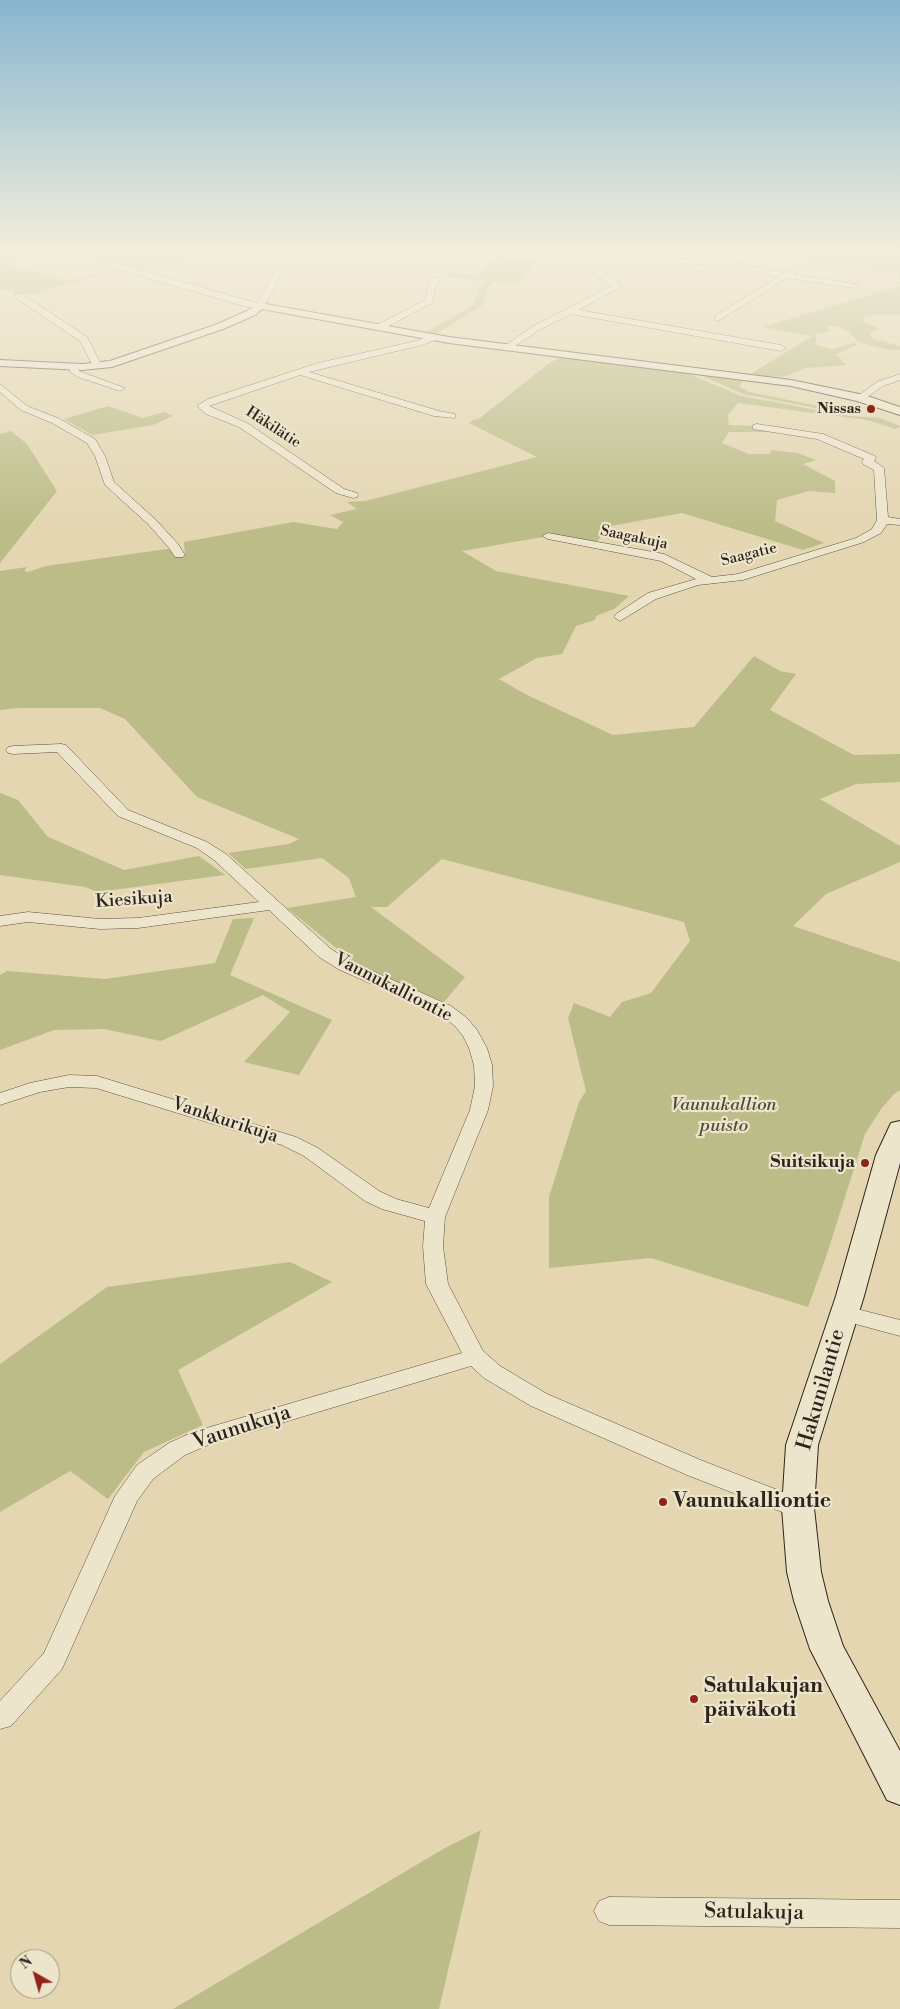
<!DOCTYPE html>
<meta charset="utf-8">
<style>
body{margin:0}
#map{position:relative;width:900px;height:2009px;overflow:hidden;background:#e4d6b1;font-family:"Libre Bodoni",serif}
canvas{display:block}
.north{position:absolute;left:10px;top:1949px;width:50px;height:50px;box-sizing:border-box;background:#ede4cc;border:1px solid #a19786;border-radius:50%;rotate:322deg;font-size:14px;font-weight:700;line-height:20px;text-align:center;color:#2e241c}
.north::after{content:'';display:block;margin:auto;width:18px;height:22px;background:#8f2418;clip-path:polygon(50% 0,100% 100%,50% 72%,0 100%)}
</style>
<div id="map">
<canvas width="900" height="2009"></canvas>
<div class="north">N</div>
</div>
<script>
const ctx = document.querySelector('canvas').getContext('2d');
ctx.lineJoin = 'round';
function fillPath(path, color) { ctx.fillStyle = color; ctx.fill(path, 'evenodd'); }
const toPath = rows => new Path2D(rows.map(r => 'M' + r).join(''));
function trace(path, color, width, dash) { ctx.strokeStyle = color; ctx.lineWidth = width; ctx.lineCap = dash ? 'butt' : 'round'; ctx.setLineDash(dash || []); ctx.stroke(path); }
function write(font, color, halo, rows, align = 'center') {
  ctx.font = font + ' "Libre Bodoni",serif'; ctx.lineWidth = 4.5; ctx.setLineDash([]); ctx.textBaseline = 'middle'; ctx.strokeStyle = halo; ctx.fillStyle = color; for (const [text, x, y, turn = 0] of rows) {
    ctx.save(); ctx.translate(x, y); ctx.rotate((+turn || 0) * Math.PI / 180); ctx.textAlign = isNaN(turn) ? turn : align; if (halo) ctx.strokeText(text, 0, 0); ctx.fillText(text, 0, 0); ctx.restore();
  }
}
const green = toPath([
 [0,249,25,249,10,264,68,281,120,269,124,270,72,282,34,295,21,293,0,289],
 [86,249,150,249,185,259,139,271,95,258,88,254],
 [502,249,508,249,505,257,541,261,518,284,494,282,487,288,483,305,433,336,423,334,474,305,479,287,486,282,445,276,451,272,480,274,499,256],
 [761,249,900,249,900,279,898,279,898,274],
 [900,286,900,315,866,315,862,320,879,329,869,333,874,339,900,346,900,350,890,350,858,342,849,332,839,327,828,326,828,332,815,334,817,345,833,349,854,343,859,344,836,354,846,365,806,368,783,377,749,375,812,336,763,327],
 [561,357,689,374,741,396,850,416,880,418,900,426,896,429,867,420,738,403,728,415,729,425,756,426,772,432,729,432,722,443,749,454,769,454,772,450,798,453,816,460,803,464,835,481,835,493,809,491,777,500,775,521,824,543,803,550,682,513,611,526,595,543,555,535,462,551,496,571,629,596,614,609,596,616,595,620,576,626,562,654,537,658,499,679,525,694,613,735,694,727,754,656,780,671,796,674,770,710,854,755,900,754,900,782,856,784,820,799,900,846,900,862,826,894,793,926,900,962,900,1090,893,1095,881,1109,865,1134,825,1260,808,1307,651,1258,549,1268,549,1197,579,1102,586,1091,568,1018,574,1003,610,1017,622,1002,651,993,690,941,684,922,442,859,387,907,371,907,465,977,444,1002,356,964,287,908,356,897,349,878,322,858,246,869,228,853,289,844,299,839,197,797,125,719,100,708,19,708,0,710,0,571,27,567,24,571,28,572,46,566,167,549,185,554,184,542,293,522,337,529,343,522,330,515,357,509,347,502,365,501,537,457,469,423,473,420,480,418,548,364],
 [702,374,743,380,739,386,749,392,823,407,851,410,855,412,853,415,743,394,700,375],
 [108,406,143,418,164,412,173,416,153,425,92,435,64,419],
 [11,431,27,444,57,491,0,563,0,434],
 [0,793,18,800,48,837,124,870,199,856,225,875,98,892,85,887,0,875],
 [254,918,230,975,332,1020,299,1075,244,1062,290,1012,263,995,161,1041,104,1029,54,1030,0,1050,0,975,7,971,105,979,215,963,233,919],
 [290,1262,332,1282,178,1370,203,1425,144,1452,108,1499,70,1471,0,1512,0,1364,107,1287],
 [481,1830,439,2009,173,2009,445,1848]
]);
const minor = toPath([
 [80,249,88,249,88,254,94,257,257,303,288,249,296,249,264,306,260,309,244,306,88,261,81,257,80,249],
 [528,249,554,249,732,262,784,273,812,257,815,257,815,261,793,274,854,284,858,286,854,288,787,278,718,321,715,320,715,316,778,277,732,266,579,257,619,283,621,287,578,310,781,345,786,348,781,351,571,314,539,330,509,350,506,349,506,345,533,326,612,286,567,255,532,251,528,249],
 [435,277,442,279,437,283,432,303,381,330,375,330,375,326,425,300,429,282,435,277],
 [16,294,22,294,87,337,102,366,100,368,94,368,80,341,16,298,16,294],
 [432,335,436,338,435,340,422,345,309,372,439,411,455,414,455,418,434,416,300,375,209,406,247,423,344,489,357,493,358,495,357,497,353,498,336,493,239,427,206,414,197,406,208,399,318,363,416,341,432,335],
 [74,364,77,365,79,371,84,373,125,388,120,391,78,377,70,372,69,367,74,364],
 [900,374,900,380,883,386,863,400,857,400,855,398,877,382,900,374],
 [0,384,27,406,60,419,95,439,105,456,114,482,156,520,178,544,185,555,183,557,175,557,169,548,148,524,105,485,95,456,87,443,52,423,21,410,0,392,0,384],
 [757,424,823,434,875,456,876,458,874,461,884,468,888,517,900,519,900,525,887,524,881,533,864,542,743,580,698,585,656,599,620,621,614,617,616,614,648,593,696,579,661,561,548,539,542,536,548,533,664,554,712,577,738,574,856,538,872,529,877,520,874,470,863,464,862,462,864,459,817,439,753,429,753,425,757,424],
 [61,744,66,745,128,810,207,842,226,854,331,949,350,961,451,1006,467,1018,477,1030,487,1048,492,1065,493,1086,488,1110,445,1217,443,1246,448,1284,483,1351,500,1366,547,1394,703,1461,806,1501,810,1508,806,1515,798,1518,790,1515,687,1475,531,1406,484,1378,471,1366,208,1445,185,1455,153,1479,137,1501,62,1669,11,1726,0,1729,0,1701,44,1653,115,1496,137,1465,169,1443,193,1432,462,1353,426,1284,423,1246,425,1221,382,1209,365,1201,304,1156,282,1145,96,1088,69,1087,40,1092,0,1105,0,1093,30,1083,69,1075,97,1076,296,1137,318,1148,379,1191,396,1199,429,1208,470,1110,475,1086,474,1065,469,1048,463,1036,455,1026,439,1014,338,969,319,957,269,910,138,928,100,929,28,922,0,926,0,916,28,912,100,919,138,918,259,902,214,860,197,848,118,816,57,752,13,754,8,753,6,750,8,747,13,746,61,744],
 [845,1306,900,1320,900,1336,837,1319,834,1314,837,1309,845,1306],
 [609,1897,900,1900,900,1928,609,1925,599,1921,594,1911,599,1901,609,1897]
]);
const tertiary = toPath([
 [260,303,449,337,791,380,864,395,900,407,900,415,857,401,791,386,449,343,262,309,255,315,223,329,112,367,82,370,0,366,0,360,82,364,110,361,215,325,247,311,260,303]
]);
const secondary = toPath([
 [900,1121,900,1163,864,1296,818,1445,814,1508,821,1572,828,1601,843,1646,900,1751,900,1805,887,1800,810,1649,794,1601,787,1572,782,1508,786,1445,836,1296,876,1155,891,1123,900,1121]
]);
const markers = [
 [871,409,5,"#8f2418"],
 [865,1163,5,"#8f2418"],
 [663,1502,5,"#8f2418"],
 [694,1699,5,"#8f2418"]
];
const farPoinames = [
 ["Nissas",861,409]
];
const farStreetnames = [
 ["Häkilätie",273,428,33],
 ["Saagakuja",634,538,12],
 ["Saagatie",749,555,-14]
];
const streetNames = [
 ["Kiesikuja",134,900,-4],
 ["Vaunukalliontie",393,988,27],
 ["Vankkurikuja",225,1121,18]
];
const parkNames = [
 ["Vaunukallion",724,1106],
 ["puisto",724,1127]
];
const poiNames = [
 ["Suitsikuja",855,1163]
];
const nearStreetnames = [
 ["Hakunilantie",822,1390,-74],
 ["Vaunukuja",242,1428,-18],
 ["Satulakuja",754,1913,1]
];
const nearPoinames = [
 ["Vaunukalliontie",673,1502],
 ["Satulakujan",704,1687],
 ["päiväkoti",704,1711]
];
fillPath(green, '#bbbc87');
trace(minor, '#5c5041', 1);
trace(tertiary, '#5c5041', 2);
trace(secondary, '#2e241c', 2);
fillPath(minor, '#ede4cc');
fillPath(tertiary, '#ede4cc');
fillPath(secondary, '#ede4cc');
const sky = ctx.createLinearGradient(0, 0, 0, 530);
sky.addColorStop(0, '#87b6cf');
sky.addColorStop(0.47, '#f3eddc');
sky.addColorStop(1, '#f3eddc00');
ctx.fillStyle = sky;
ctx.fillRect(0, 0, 900, 530);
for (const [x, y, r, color] of markers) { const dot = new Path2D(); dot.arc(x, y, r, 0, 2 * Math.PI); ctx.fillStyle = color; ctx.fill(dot); trace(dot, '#ede4cc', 2); }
write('bold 15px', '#2e241c', '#ede4cc', farPoinames, 'right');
write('15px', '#2e241c', '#ede4cc', farStreetnames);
write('18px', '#2e241c', '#ede4cc', streetNames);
write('italic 18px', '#514a37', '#ede4cc', parkNames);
write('bold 18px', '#2e241c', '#ede4cc', poiNames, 'right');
write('21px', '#2e241c', '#ede4cc', nearStreetnames);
write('bold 21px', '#2e241c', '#ede4cc', nearPoinames, 'left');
</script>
